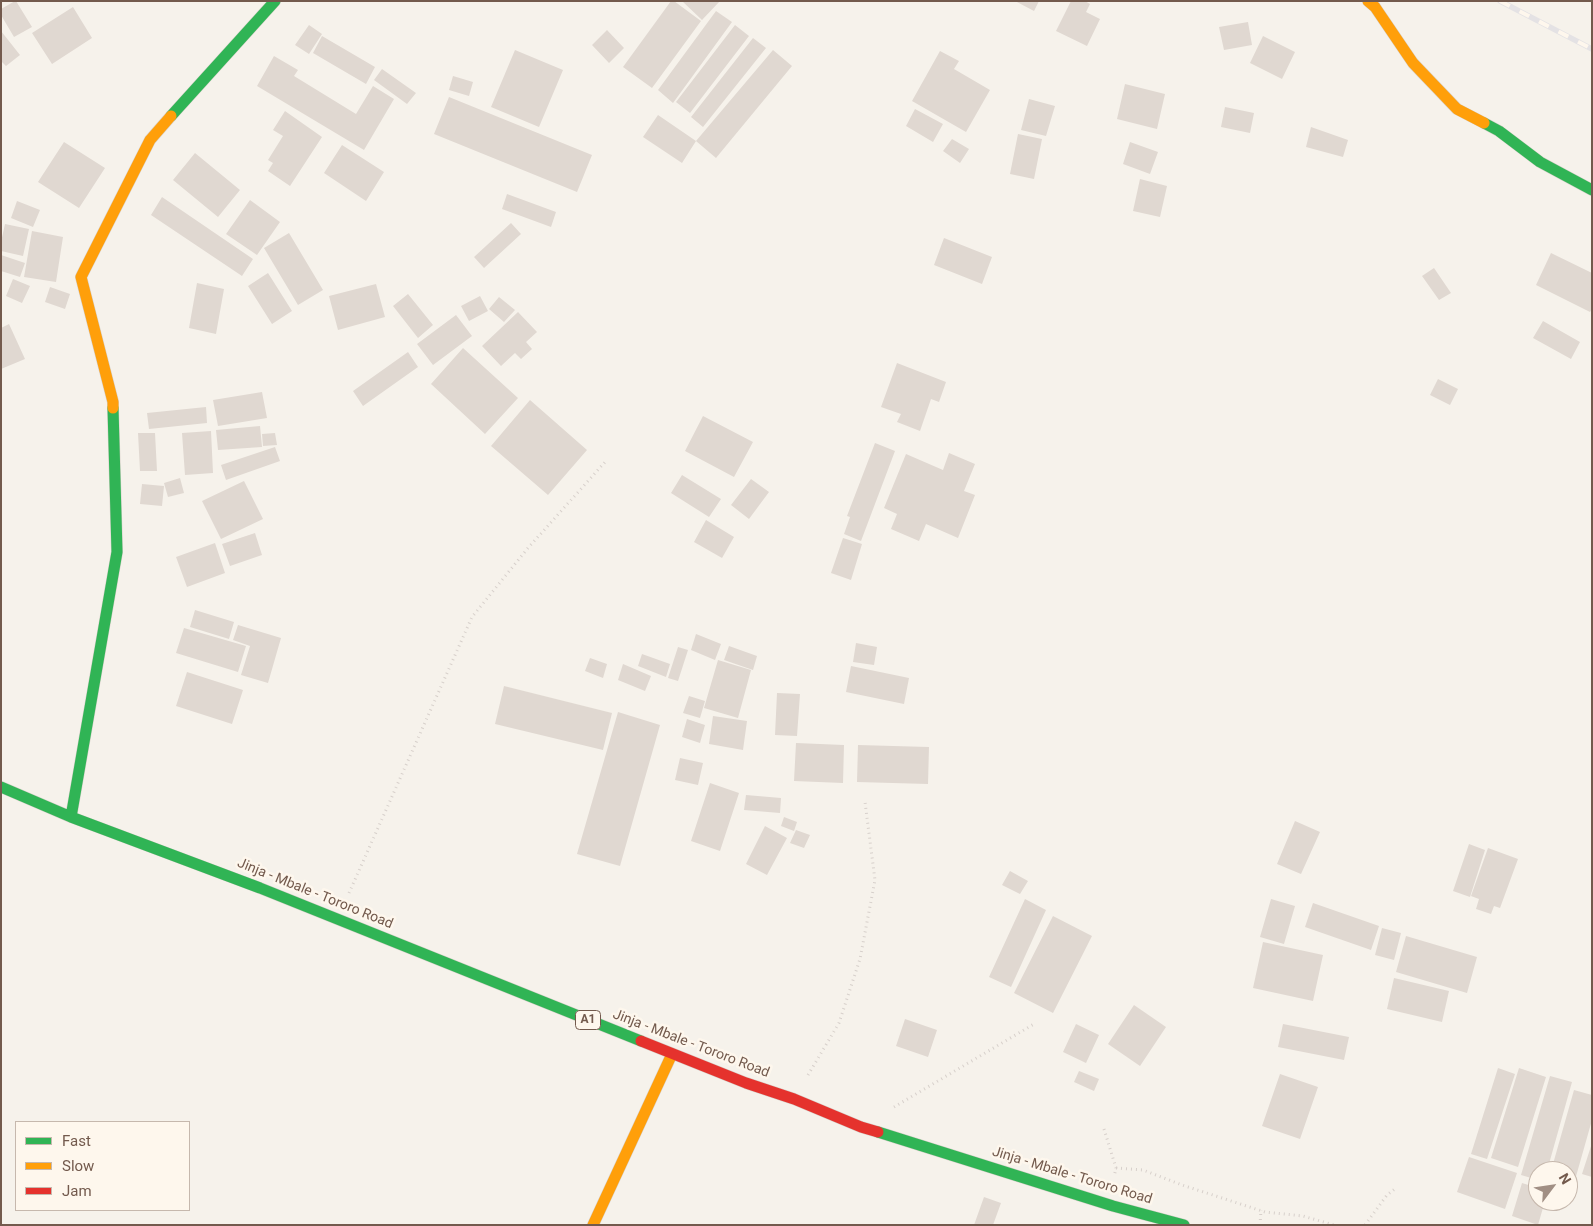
<!DOCTYPE html>
<style>
body{margin:0}
#map{position:relative;width:1593px;height:1226px;overflow:hidden;background:#f6f2eb;font-family:Roboto,sans-serif}
canvas{display:block}
.frame{position:absolute;inset:0;border:2px solid #735a4d;pointer-events:none}
.legend{position:absolute;left:15px;top:1121px;width:175px;height:90px;box-sizing:border-box;background:#fef7ed;border:1px solid #c6b8ad;margin:0;padding:6px 9px;list-style:none;font-size:15px;color:#735a4d}
.legend li{display:flex;align-items:center;gap:10px;height:25px}
.legend b{width:25px;border:1px solid #c6b8ad}
.north{position:absolute;left:1528px;top:1161px;width:50px;height:50px;box-sizing:border-box;background:#fef7ed;border:1px solid #c6b8ad;border-radius:50%;rotate:59deg;font-size:14px;font-weight:700;line-height:20px;text-align:center;color:#735a4d}
.north::after{content:'';display:block;margin:auto;width:18px;height:22px;background:#a18f84;clip-path:polygon(50% 0,100% 100%,50% 72%,0 100%)}
</style>
<div id="map">
<canvas width="1593" height="1226"></canvas>
<div class="frame"></div>
<ul class="legend">
<li><b style="height:6px;background:#30b455"></b>Fast</li>
<li><b style="height:6px;background:#ff9f0a"></b>Slow</li>
<li><b style="height:6px;background:#e5322d"></b>Jam</li>
</ul>
<div class="north">N</div>
</div>
<script>
const ctx = document.querySelector('canvas').getContext('2d');
ctx.lineJoin = 'round';
function fillPath(path, color) { ctx.fillStyle = color; ctx.fill(path, 'evenodd'); }
const toPath = rows => new Path2D(rows.map(r => 'M' + r).join(''));
function trace(path, color, width, dash) { ctx.strokeStyle = color; ctx.lineWidth = width; ctx.lineCap = dash ? 'butt' : 'round'; ctx.setLineDash(dash || []); ctx.stroke(path); }
function write(font, color, halo, rows, align = 'center') {
  ctx.font = font + ' Roboto,sans-serif'; ctx.lineWidth = 5; ctx.setLineDash([]); ctx.textBaseline = 'middle'; ctx.strokeStyle = halo; ctx.fillStyle = color; for (const [text, x, y, turn = 0] of rows) {
    ctx.save(); ctx.translate(x, y); ctx.rotate((+turn || 0) * Math.PI / 180); ctx.textAlign = isNaN(turn) ? turn : align; if (halo) ctx.strokeText(text, 0, 0); ctx.fillText(text, 0, 0); ctx.restore();
  }
}
const building = toPath([
 [15,1,16,1,32,27,14,37,1,15,1,9],
 [671,1,674,1,701,21,652,88,623,67],
 [682,1,720,1,702,20],
 [1015,1,1039,1,1034,11],
 [1071,1,1085,1,1090,4,1086,12,1100,19,1087,46,1056,31],
 [73,7,92,38,52,64,32,33],
 [716,11,732,22,673,103,658,90],
 [1248,22,1252,45,1224,50,1219,27],
 [309,25,322,34,309,54,295,45],
 [735,25,749,36,690,113,676,102],
 [607,30,624,48,609,63,592,45],
 [1,31,20,55,6,66,1,61],
 [322,36,375,67,366,84,313,53],
 [1263,36,1295,52,1282,79,1250,63],
 [753,38,766,48,703,127,691,117],
 [515,50,563,70,539,127,491,107],
 [773,50,792,66,716,158,696,141],
 [940,51,959,61,954,69,990,90,966,132,912,101],
 [274,56,298,70,294,76,356,114,373,86,394,99,364,150,257,86],
 [382,69,416,93,407,104,374,80],
 [453,76,473,82,469,96,449,90],
 [1125,84,1165,94,1157,129,1117,119],
 [449,97,592,155,577,192,434,134],
 [1029,99,1055,106,1046,136,1021,130],
 [1225,107,1254,113,1250,133,1221,127],
 [915,109,943,124,933,142,906,126],
 [285,111,322,137,290,186,268,171,273,163,268,160,283,136,273,130],
 [658,115,696,141,682,163,643,137],
 [1311,127,1348,140,1343,157,1306,147],
 [1018,134,1042,139,1034,179,1010,174],
 [952,139,969,149,960,163,943,151],
 [64,142,105,168,79,208,38,182],
 [1130,142,1158,152,1150,174,1123,164],
 [342,145,384,172,366,201,324,173],
 [195,153,240,190,218,217,173,180],
 [1140,179,1167,186,1160,217,1133,211],
 [507,194,556,212,551,227,502,209],
 [162,197,253,259,242,276,151,215],
 [250,200,280,222,257,255,226,234],
 [17,201,40,210,33,227,11,218],
 [511,223,521,234,484,268,474,257],
 [5,224,29,229,23,256,1,251,1,242],
 [32,231,63,237,56,282,24,277],
 [289,233,323,290,298,305,264,248],
 [944,238,992,257,982,284,934,265],
 [1551,253,1592,273,1592,309,1590,312,1536,285],
 [1,255,25,263,20,277,1,271],
 [1434,268,1451,293,1439,300,1422,276],
 [268,273,292,311,272,324,248,286],
 [13,279,30,286,22,303,6,296],
 [197,283,224,289,216,334,189,328],
 [376,284,385,317,338,330,329,296],
 [50,287,70,294,65,309,45,302],
 [408,294,433,325,418,338,393,306],
 [480,296,488,311,469,321,461,306],
 [499,297,515,310,504,322,489,309],
 [518,312,537,332,526,342,532,349,521,359,515,353,501,366,482,346],
 [456,315,472,336,433,365,417,344],
 [1543,321,1580,342,1571,359,1533,338],
 [9,324,25,359,1,369,1,328],
 [463,348,518,398,485,434,431,384],
 [408,352,418,367,363,406,353,391],
 [897,363,946,382,939,402,931,399,920,431,897,422,901,414,881,407],
 [1438,379,1458,389,1450,405,1430,395],
 [262,392,267,418,218,426,213,400],
 [530,400,587,450,548,495,491,446],
 [206,407,207,423,149,429,147,413],
 [703,416,753,442,734,477,685,451],
 [260,426,262,447,218,450,216,430],
 [211,431,213,473,185,475,182,433],
 [138,433,155,433,157,471,140,471],
 [275,433,277,445,263,446,262,434],
 [875,443,895,451,861,541,844,534,850,517,847,516],
 [275,447,280,461,226,480,221,465],
 [949,453,975,464,964,491,975,495,958,538,926,524,919,541,891,529,897,514,884,508,906,454,943,470],
 [682,475,721,499,709,517,671,493],
 [180,478,184,493,168,497,164,483],
 [751,479,769,492,749,519,731,505],
 [244,481,263,519,221,539,202,501],
 [142,484,164,486,162,506,140,504],
 [706,520,734,537,722,558,694,542],
 [255,533,262,555,230,566,222,544],
 [843,538,862,544,851,580,831,573],
 [215,543,225,573,187,587,176,557],
 [195,610,234,622,229,639,190,627],
 [238,625,281,638,268,683,241,675,250,646,233,640],
 [184,628,246,646,238,672,176,653],
 [696,634,721,644,715,660,691,650],
 [856,643,877,647,874,665,853,662],
 [729,646,757,656,753,670,724,660],
 [678,647,688,650,678,681,668,678],
 [642,654,670,664,666,677,638,666],
 [590,658,607,664,603,678,585,671],
 [718,660,751,670,738,718,704,708],
 [623,664,651,676,645,691,618,680],
 [851,666,909,678,904,704,846,692],
 [187,672,243,690,232,724,176,706],
 [504,686,612,713,603,750,495,724],
 [777,693,800,694,797,736,775,735],
 [689,696,705,701,700,718,683,713],
 [618,712,660,725,620,866,577,854],
 [713,716,747,721,743,750,709,744],
 [687,719,705,725,700,743,682,737],
 [796,743,844,745,843,783,794,781],
 [858,745,929,747,928,784,857,782],
 [680,758,703,763,698,785,675,780],
 [710,783,739,793,720,851,691,841],
 [746,795,781,798,780,813,744,810],
 [784,817,797,822,794,831,781,826],
 [1295,821,1320,832,1301,874,1277,864],
 [765,826,787,838,767,875,746,864],
 [796,830,810,835,804,848,790,843],
 [1469,844,1485,850,1470,897,1453,891],
 [1488,848,1518,859,1500,908,1494,906,1491,914,1476,909,1479,899,1471,896],
 [1010,871,1028,881,1020,894,1002,885],
 [1025,899,1046,910,1011,987,989,977],
 [1271,899,1295,906,1284,944,1260,937],
 [1313,903,1379,926,1371,950,1305,927],
 [1053,916,1092,936,1053,1013,1014,993],
 [1382,928,1401,933,1394,960,1375,955],
 [1406,936,1477,957,1467,993,1396,972],
 [1263,942,1323,955,1313,1001,1253,988],
 [1394,978,1449,991,1442,1022,1387,1009],
 [1134,1005,1166,1027,1140,1066,1108,1044],
 [905,1019,937,1030,928,1057,896,1046],
 [1076,1024,1099,1035,1086,1063,1063,1052],
 [1283,1024,1349,1037,1344,1060,1278,1047],
 [1498,1068,1515,1074,1487,1159,1471,1154],
 [1519,1068,1546,1077,1518,1167,1491,1158],
 [1079,1071,1099,1079,1094,1091,1074,1082],
 [1280,1074,1318,1087,1300,1139,1262,1126],
 [1550,1076,1572,1082,1547,1171,1538,1171,1538,1180,1521,1175],
 [1574,1090,1592,1095,1592,1120,1573,1187,1568,1186,1568,1171,1551,1171],
 [1592,1143,1592,1177,1582,1174],
 [1469,1157,1517,1173,1505,1209,1457,1192],
 [1522,1183,1538,1188,1538,1201,1545,1201,1538,1225,1512,1216],
 [984,1197,1001,1203,993,1225,974,1225]
]);
const path = toPath([
 [349,893,472,617,528,548,606,461],
 [808,1075,839,1023,860,959,875,880,865,802],
 [894,1107,1034,1024],
 [1104,1129,1116,1168,1114,1177],
 [1116,1168,1143,1170,1182,1185,1265,1212,1303,1216,1334,1225],
 [1260,1225,1261,1210],
 [1365,1225,1387,1195,1396,1188]
]);
const fast = toPath([
 [171,116,275,1],
 [1484,123,1499,131,1540,162,1592,190],
 [1,787,71,817,260,888,641,1041],
 [71,817,117,552,113,408],
 [878,1132,1113,1206,1184,1225]
]);
const slow = toPath([
 [1368,1,1375,7,1413,63,1457,109,1484,123],
 [113,408,113,402,81,277,150,140,171,116],
 [593,1225,672,1054]
]);
const jam = toPath([
 [641,1041,746,1083,794,1099,861,1127,878,1132]
]);
const rail = toPath([
 [1500,1,1592,49]
]);
const shields = [
 [588,1020,25]
];
const shieldNames = [
 ["A1",588,1020]
];
const streetNames = [
 ["Jinja - Mbale - Tororo Road",315,894,22],
 ["Jinja - Mbale - Tororo Road",691,1044,21],
 ["Jinja - Mbale - Tororo Road",1072,1176,17]
];
fillPath(building, '#e0d8d1');
trace(fast, '#d6cfc8', 12);
trace(slow, '#d6cfc8', 12);
trace(jam, '#d6cfc8', 12);
trace(path, '#d7d0cb', 3, [1, 4]);
trace(fast, '#30b455', 11);
trace(slow, '#ff9f0a', 11);
trace(jam, '#e5322d', 11);
trace(rail, '#e4e2e4', 5.5);
trace(rail, '#fef7ed', 4, [11]);
for (const [x, y, w] of shields) { const box = new Path2D(); box.roundRect(x - w / 2, y - 9.5, w, 19, 4); ctx.fillStyle = '#fef7ed'; ctx.fill(box); trace(box, '#735a4d', 1); }
write('bold 12px', '#735a4d', null, shieldNames);
write('14px', '#735a4d', '#fef7ed', streetNames);
</script>
